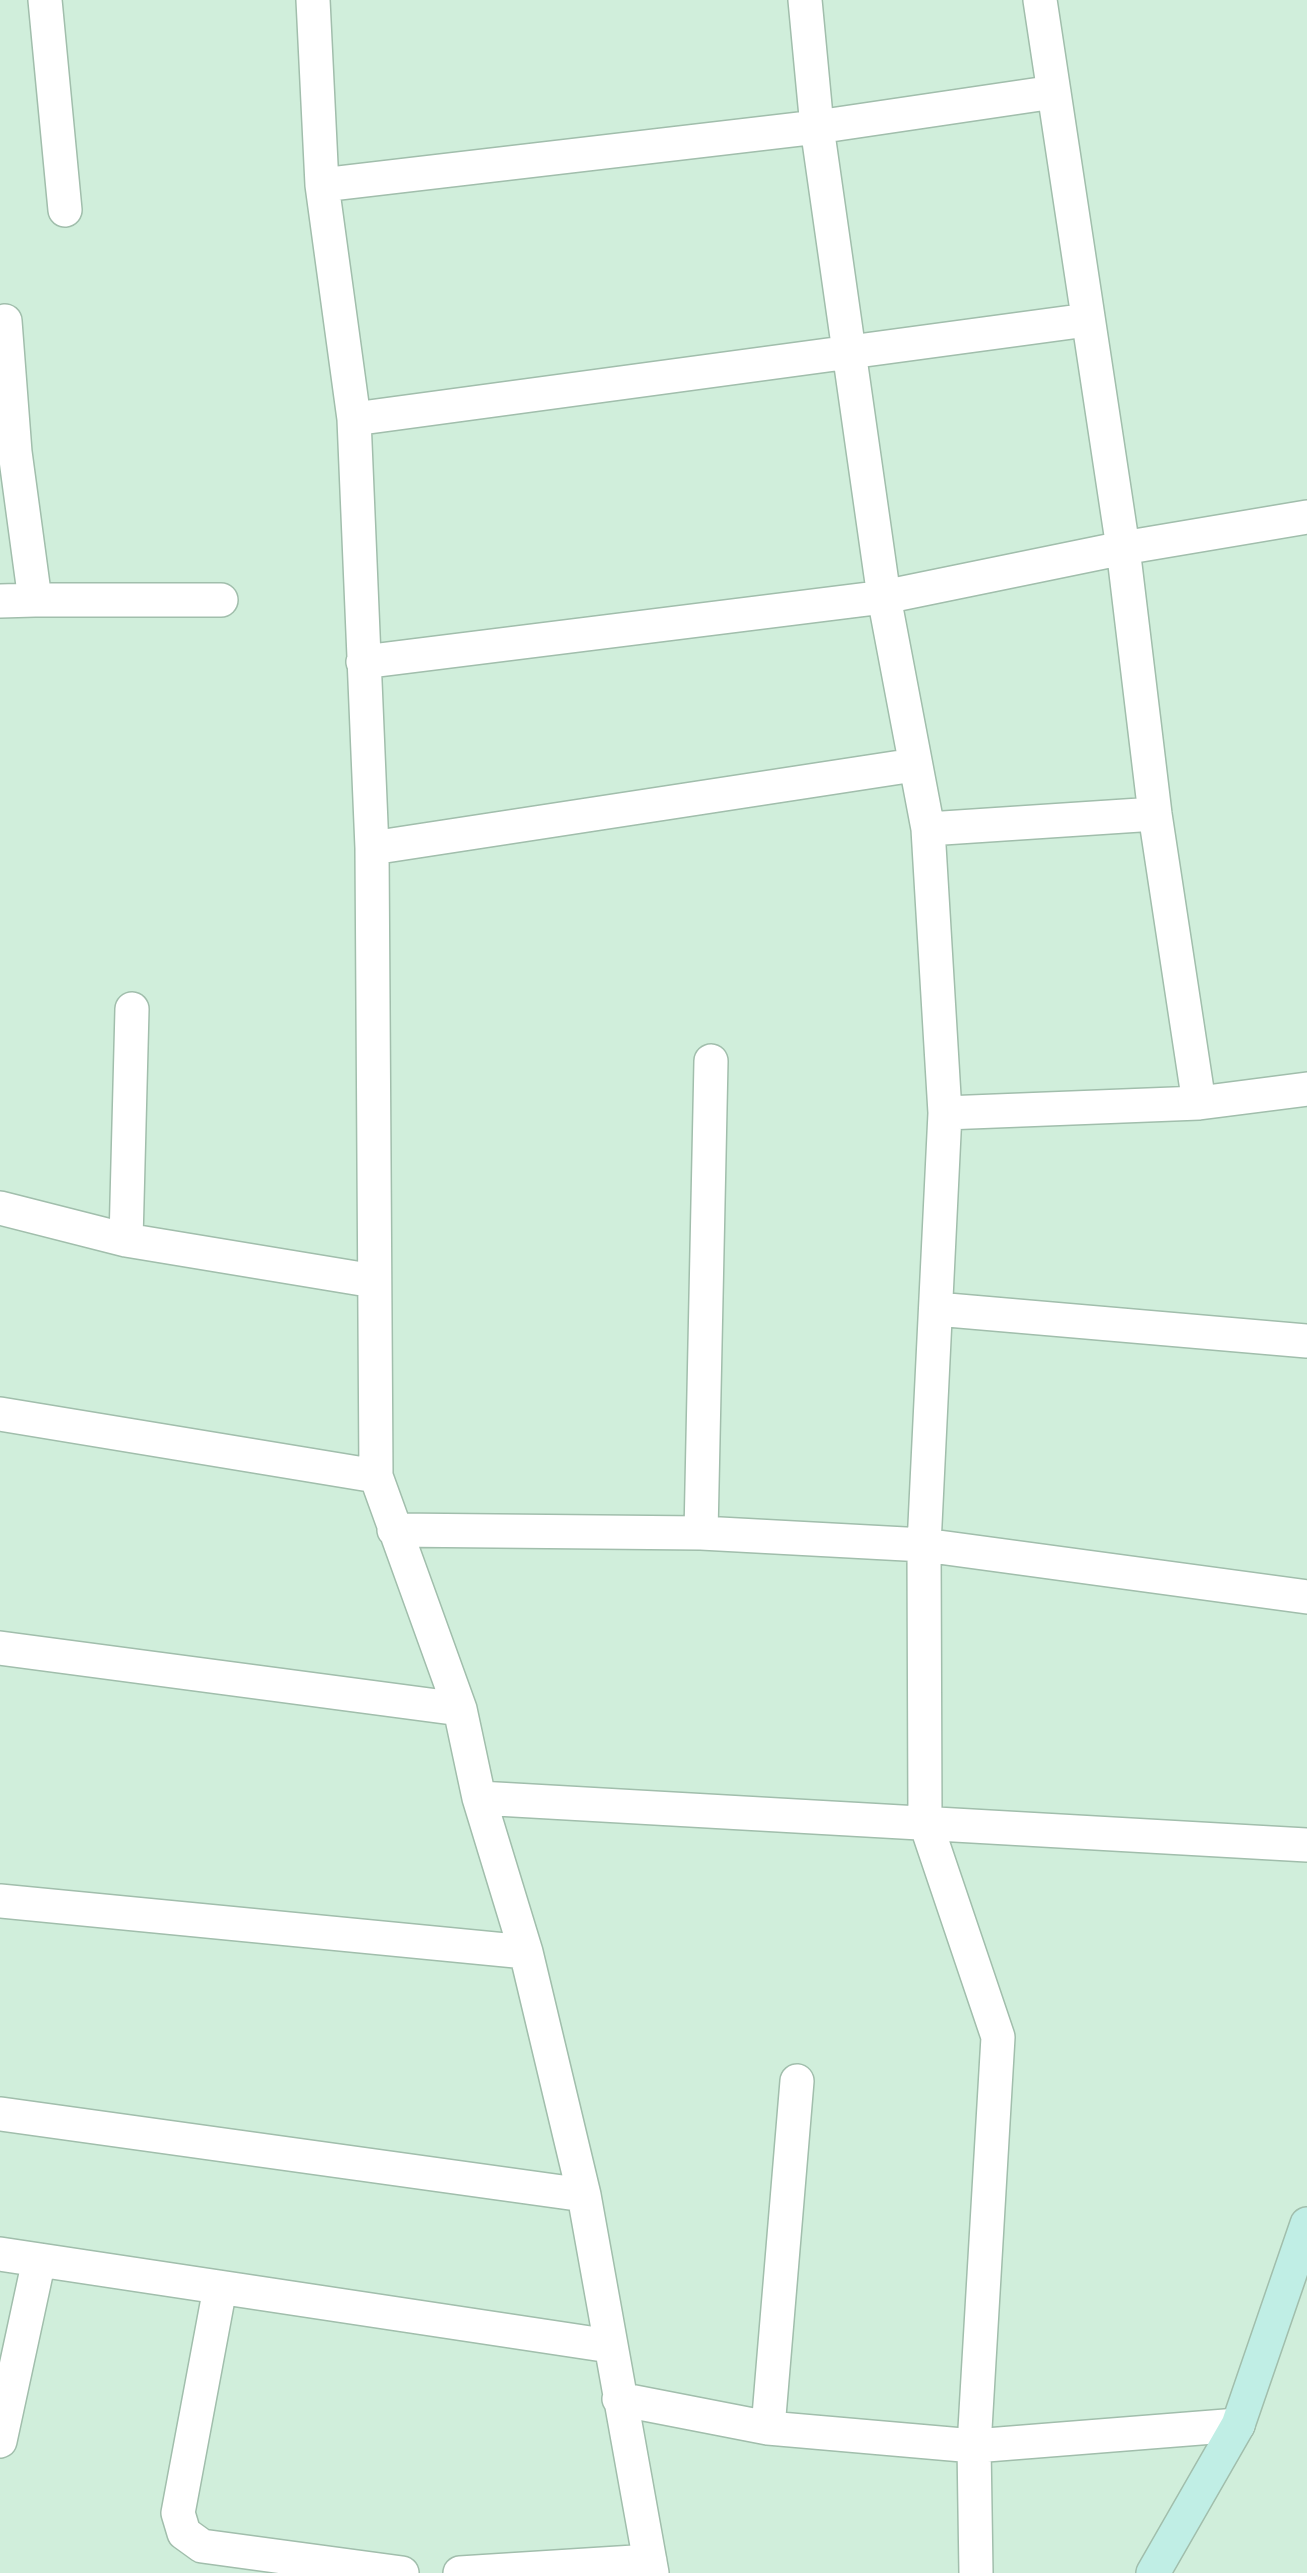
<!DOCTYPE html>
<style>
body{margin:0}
canvas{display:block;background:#d0eedb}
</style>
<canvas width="1307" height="2573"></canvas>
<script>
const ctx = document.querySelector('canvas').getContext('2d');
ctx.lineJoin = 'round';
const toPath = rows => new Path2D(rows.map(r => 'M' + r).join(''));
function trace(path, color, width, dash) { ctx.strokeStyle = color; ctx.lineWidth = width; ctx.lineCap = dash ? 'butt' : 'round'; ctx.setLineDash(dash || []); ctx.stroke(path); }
const street = toPath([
 [45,0,65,210],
 [313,0,322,185,354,419,372,848,376,1476,460,1709,479,1798,526,1952,584,2195,652,2573],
 [805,0,817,127,884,597,928,829,945,1113,924,1545,925,1821,998,2037,974,2446,976,2573],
 [1040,0,1123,548,1155,814,1199,1103],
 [322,185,817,127,1054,92],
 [5,321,15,452,35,600,221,600],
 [354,419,1087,320],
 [0,601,35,600],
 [363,662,884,597,1123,548,1307,517],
 [928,829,1155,814],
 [372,848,914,765],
 [945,1113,1199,1103,1307,1089],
 [0,1208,126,1240,374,1281],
 [126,1240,132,1009],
 [936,1309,1307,1341],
 [0,1414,376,1476],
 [394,1530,701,1533,924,1545,1307,1597],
 [701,1533,711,1061],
 [0,1648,460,1709],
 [479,1798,1307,1845],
 [0,1901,526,1952],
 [1,2114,584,2195],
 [0,2254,610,2346],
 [220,2288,178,2513,184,2533,202,2546,402,2573],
 [619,2399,768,2428,974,2446,1238,2425],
 [768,2428,797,2081],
 [0,2441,39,2260],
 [460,2573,650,2561]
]);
const secondary = toPath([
 [1153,2573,1238,2425,1307,2224]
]);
trace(street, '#a1beac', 36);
trace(secondary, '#a1beac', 36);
trace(street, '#fff', 33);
trace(secondary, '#c0eee5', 33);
</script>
